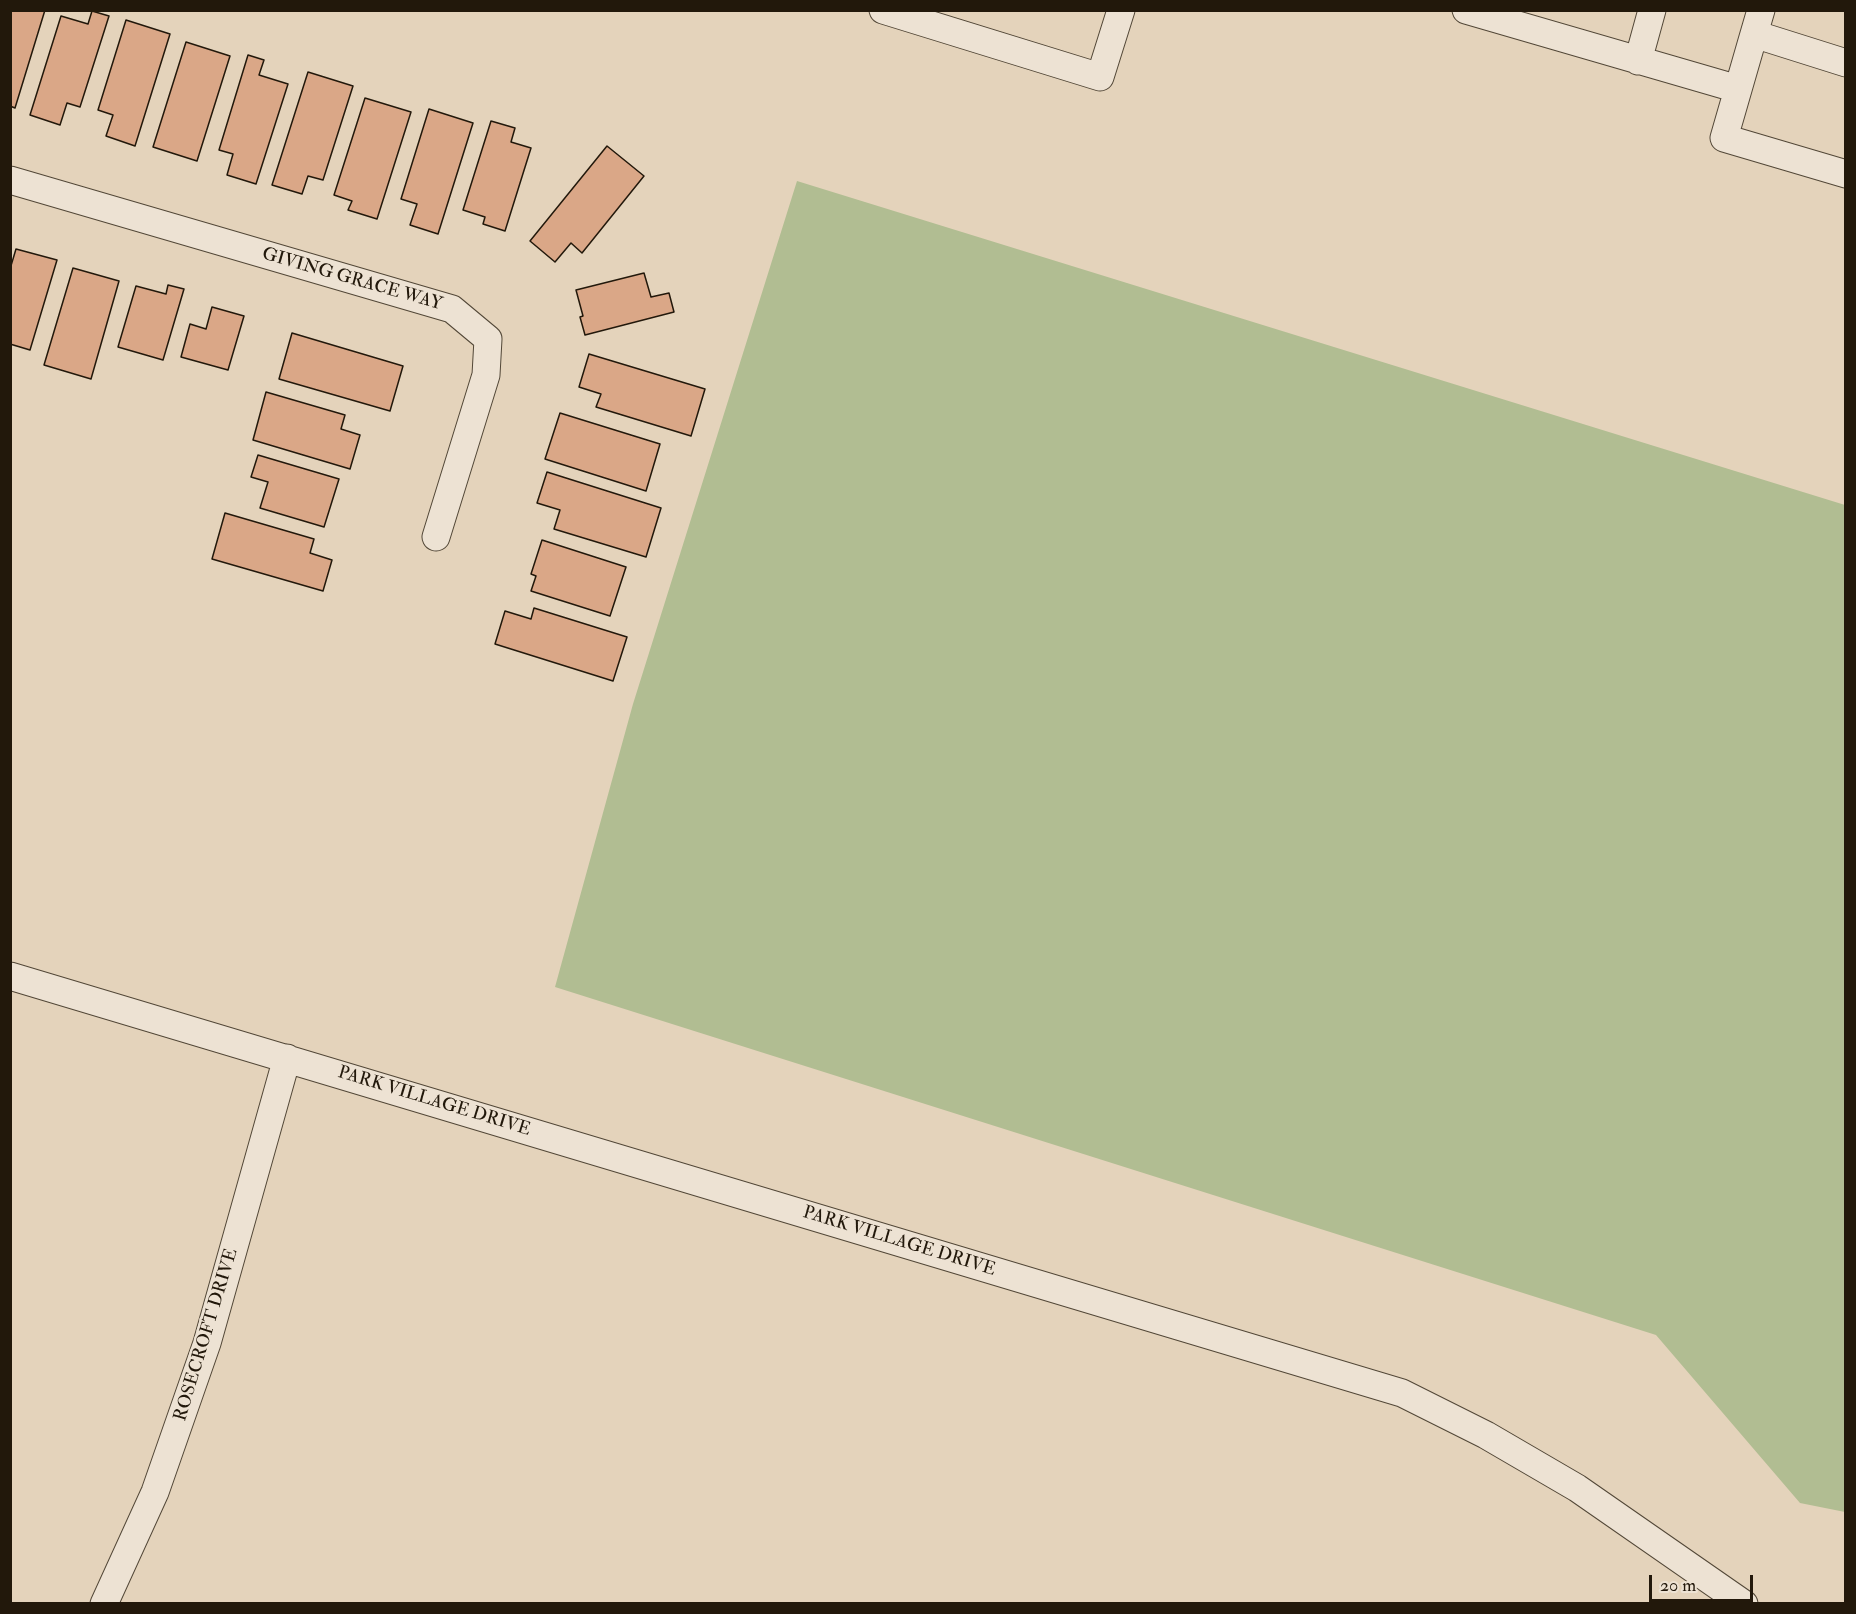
<!DOCTYPE html>
<style>
body{margin:0}
#map{position:relative;width:1856px;height:1614px;overflow:hidden;background:#e4d3bb;font-family:"IM FELL Double Pica",serif}
canvas{display:block}
.frame{position:absolute;inset:0;border:12px solid #22180b;pointer-events:none}
.scale{position:absolute;left:1649px;top:1575px;width:104px;height:27px;box-sizing:border-box;border:3px solid #22180b;border-top:0;padding-left:8px;font-size:18px;line-height:21px;white-space:nowrap;color:#22180b;-webkit-text-stroke:4px #ede2d3;paint-order:stroke}
</style>
<div id="map">
<canvas width="1856" height="1614"></canvas>
<div class="frame"></div>
<div class="scale">20 m</div>
</div>
<script>
const ctx = document.querySelector('canvas').getContext('2d');
ctx.lineJoin = 'round';
function fillPath(path, color) { ctx.fillStyle = color; ctx.fill(path, 'evenodd'); }
const toPath = rows => new Path2D(rows.map(r => 'M' + r).join(''));
function trace(path, color, width, dash) { ctx.strokeStyle = color; ctx.lineWidth = width; ctx.lineCap = dash ? 'butt' : 'round'; ctx.setLineDash(dash || []); ctx.stroke(path); }
function write(font, color, halo, rows, align = 'center') {
  ctx.font = font + ' "IM FELL Double Pica",serif'; ctx.lineWidth = 4.5; ctx.setLineDash([]); ctx.textBaseline = 'middle'; ctx.strokeStyle = halo; ctx.fillStyle = color; for (const [text, x, y, turn = 0] of rows) {
    ctx.save(); ctx.translate(x, y); ctx.rotate((+turn || 0) * Math.PI / 180); ctx.textAlign = isNaN(turn) ? turn : align; if (halo) ctx.strokeText(text, 0, 0); ctx.fillText(text, 0, 0); ctx.restore();
  }
}
const green = toPath([
 [797,181,1845,505,1845,1512,1800,1503,1656,1335,555,987,633,704]
]);
const building = toPath([
 [10,10,45,10,15,108,10,106,10,10],
 [92,11,109,16,80,107,67,103,60,125,30,115,61,16,88,24,92,11],
 [126,20,170,34,135,146,106,136,113,115,98,110,126,20],
 [186,42,230,56,197,161,153,147,186,42],
 [248,55,264,60,259,75,288,84,256,184,227,175,233,154,219,150,248,55],
 [308,72,353,86,323,180,308,176,302,194,272,185,308,72],
 [365,98,411,112,377,219,348,210,352,201,334,195,365,98],
 [429,109,473,123,438,234,410,225,417,204,401,199,429,109],
 [491,121,515,128,511,142,531,148,505,231,483,224,485,217,463,210,491,121],
 [607,146,644,176,582,253,571,243,555,262,530,241,607,146],
 [16,249,57,260,30,350,10,344,10,269,16,249],
 [73,268,119,281,91,379,44,365,73,268],
 [644,273,651,297,669,293,674,312,585,335,580,317,583,316,576,290,644,273],
 [168,285,184,289,163,360,118,347,136,286,166,294,168,285],
 [212,307,244,316,228,370,181,357,190,324,206,329,212,307],
 [292,333,403,366,390,411,279,379,292,333],
 [589,354,705,389,691,436,596,407,601,394,579,387,589,354],
 [266,392,345,415,341,429,360,435,350,469,253,440,266,392],
 [560,413,660,444,646,491,545,459,560,413],
 [258,455,339,479,324,527,260,508,268,482,251,477,258,455],
 [547,472,661,508,646,557,554,529,560,510,537,503,547,472],
 [225,513,314,539,310,553,332,560,323,591,212,559,225,513],
 [542,540,626,567,610,616,531,591,536,576,531,574,542,540],
 [534,608,627,637,613,681,495,644,505,611,531,619,534,608]
]);
const street = toPath([
 [883,10,1100,77,1121,10],
 [1466,10,1738,89],
 [1754,34,1761,10],
 [1638,61,1652,10],
 [1846,63,1754,34,1724,138,1846,174],
 [10,180,452,309,488,339,486,375,436,537],
 [10,976,1402,1393,1486,1435,1577,1488,1744,1604],
 [104,1604,155,1492,207,1343,287,1058]
]);
const streetNames = [
 ["GIVING GRACE WAY",352,280,16],
 ["PARK VILLAGE DRIVE",434,1102,17],
 ["PARK VILLAGE DRIVE",899,1242,17],
 ["ROSECROFT DRIVE",207,1335,-73]
];
fillPath(green, '#b1bd92');
fillPath(building, '#daa787');
trace(building, '#22180b', 1.5);
trace(street, '#524737', 29);
trace(street, '#ede2d3', 27);
write('18px', '#22180b', '#ede2d3', streetNames);
</script>
